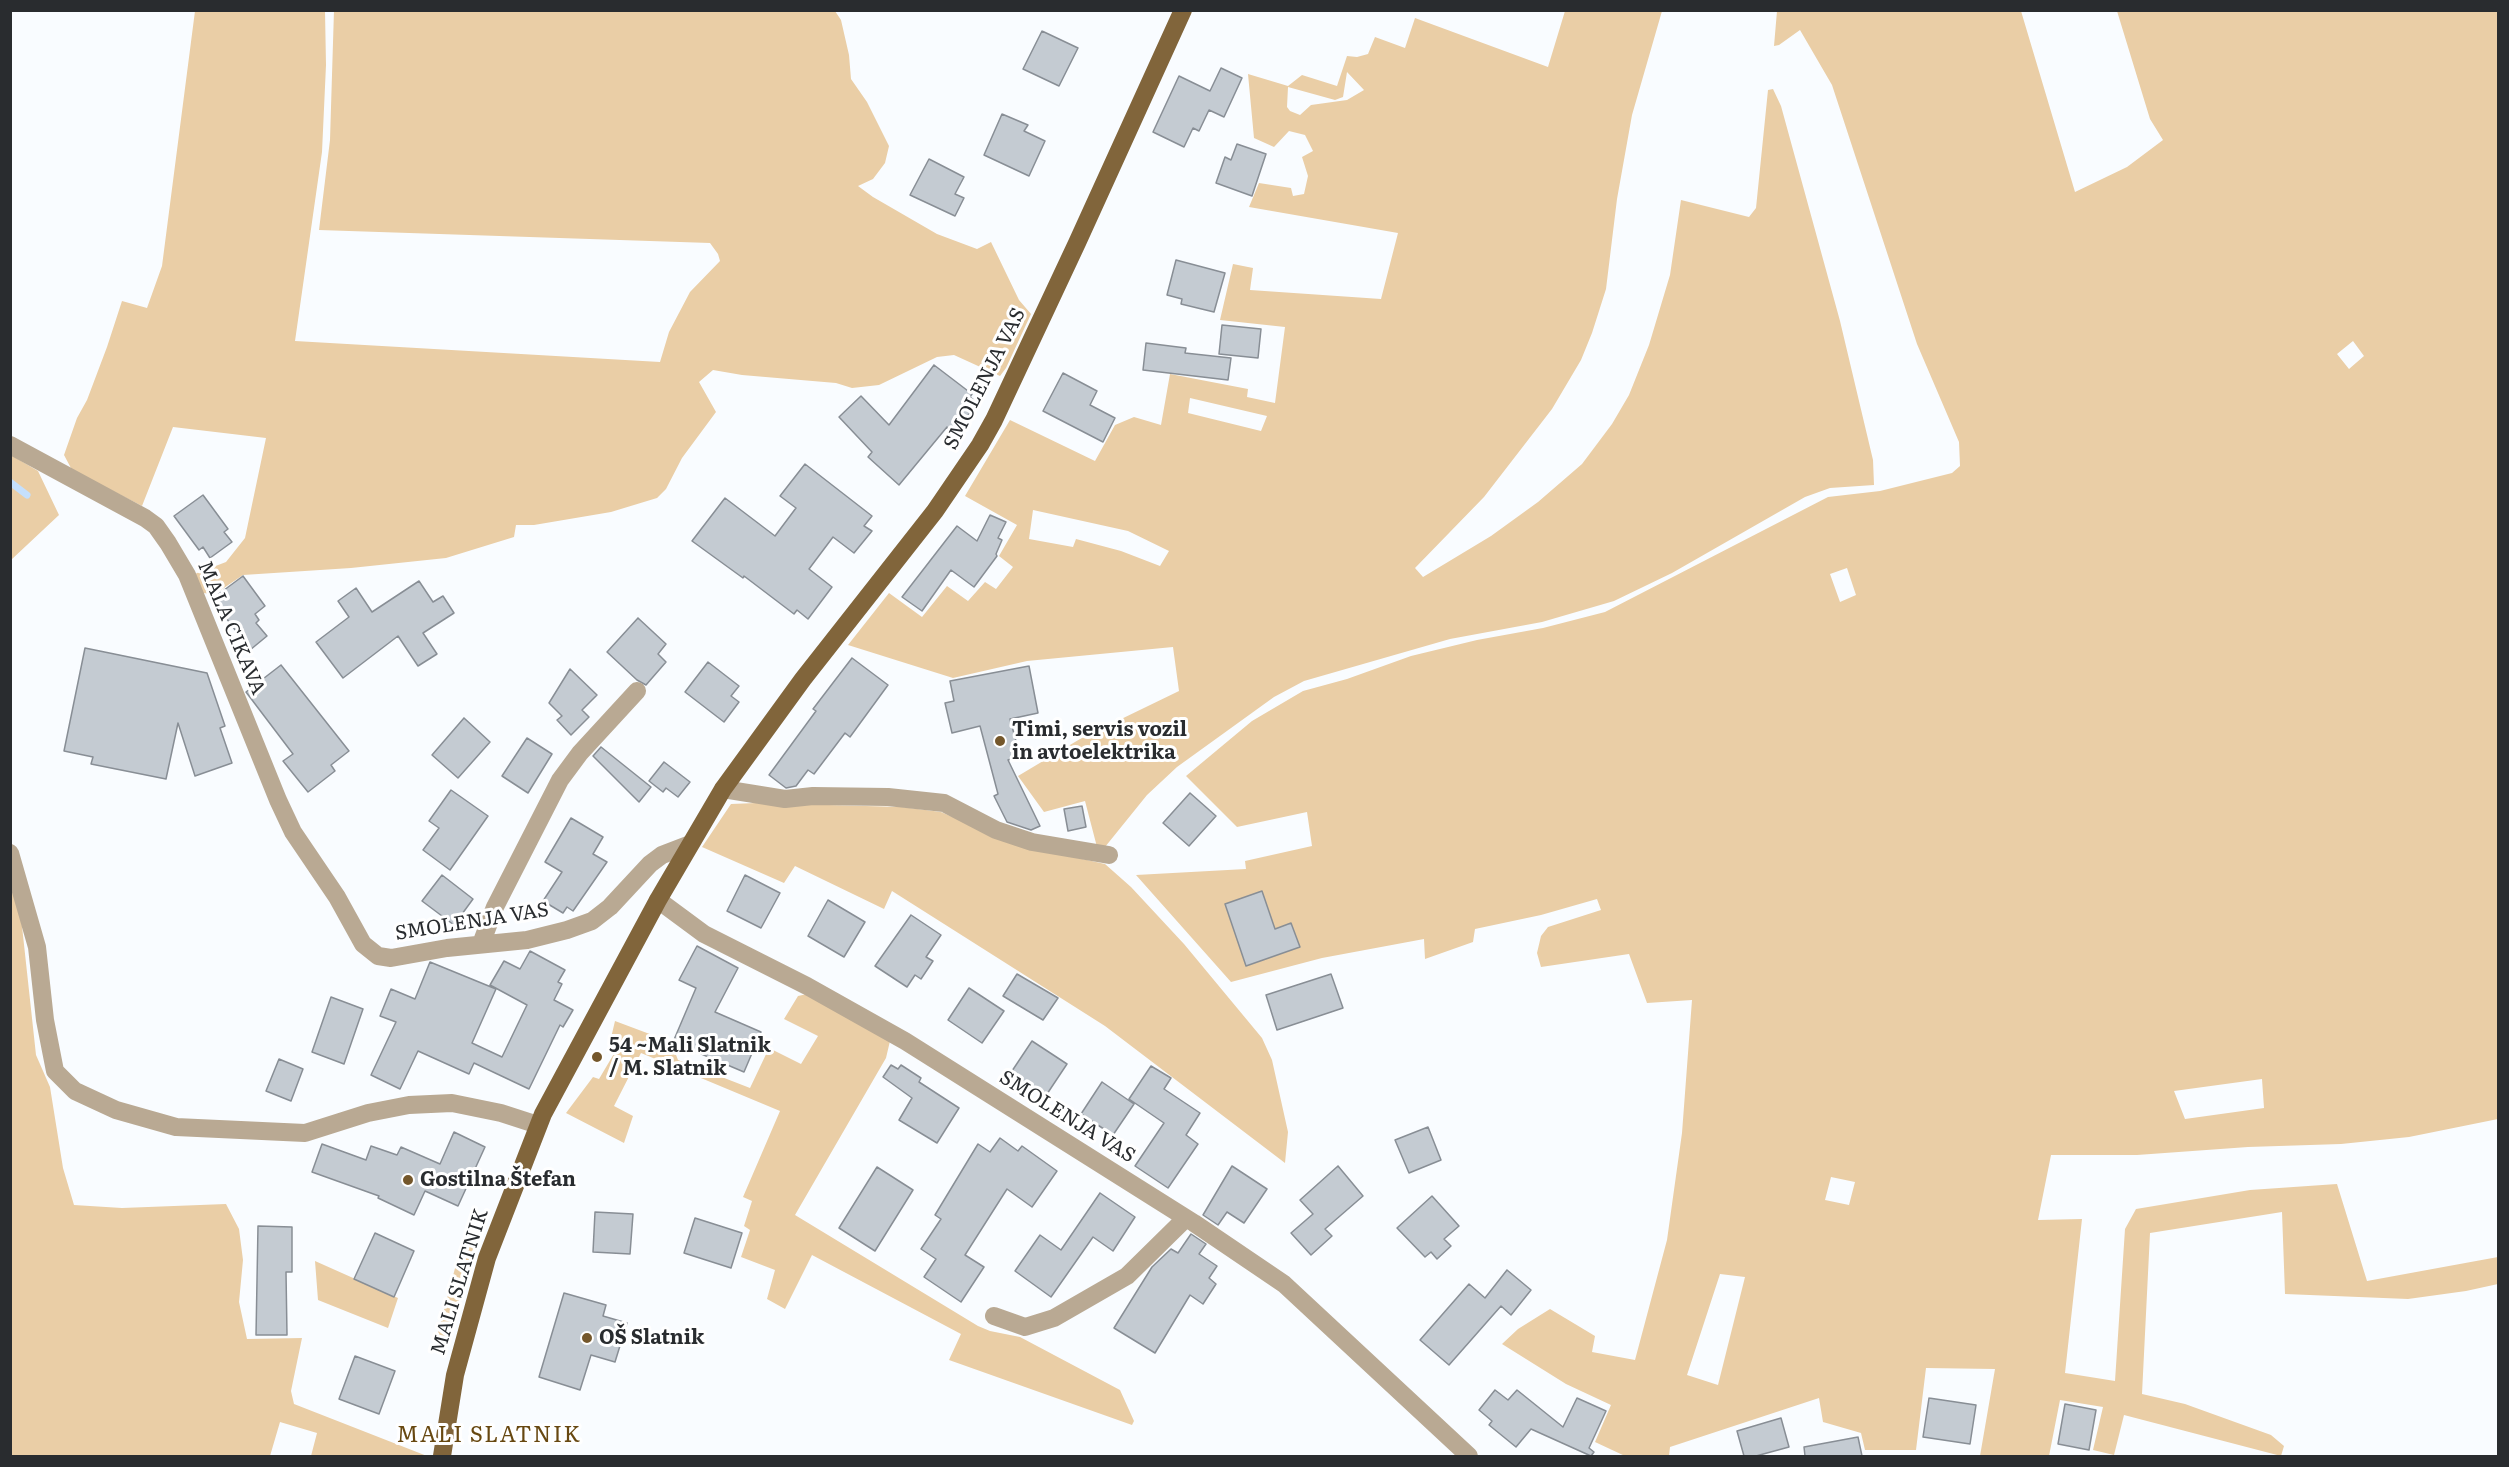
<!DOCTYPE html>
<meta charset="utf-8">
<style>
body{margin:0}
#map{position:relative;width:2509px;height:1467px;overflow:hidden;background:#f9fcff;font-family:Literata,serif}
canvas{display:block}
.frame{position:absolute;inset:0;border:12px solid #292c2f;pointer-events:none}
</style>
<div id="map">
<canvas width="2509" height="1467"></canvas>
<div class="frame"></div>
</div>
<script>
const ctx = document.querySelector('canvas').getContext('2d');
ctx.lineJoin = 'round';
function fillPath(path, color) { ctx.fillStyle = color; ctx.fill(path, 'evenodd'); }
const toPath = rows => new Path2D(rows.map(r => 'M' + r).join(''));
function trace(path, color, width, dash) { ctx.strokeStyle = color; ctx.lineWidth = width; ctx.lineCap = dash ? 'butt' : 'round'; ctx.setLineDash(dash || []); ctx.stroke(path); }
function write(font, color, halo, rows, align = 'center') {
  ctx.font = font + ' Literata,serif'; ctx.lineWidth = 6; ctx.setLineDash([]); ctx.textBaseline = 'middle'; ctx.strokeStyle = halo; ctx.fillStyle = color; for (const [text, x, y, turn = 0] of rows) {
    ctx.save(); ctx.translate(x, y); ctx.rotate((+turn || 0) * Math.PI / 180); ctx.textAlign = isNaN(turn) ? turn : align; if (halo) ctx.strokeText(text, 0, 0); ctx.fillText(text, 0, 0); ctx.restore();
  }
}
const green = toPath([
 [334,10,835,11,841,20,849,55,851,79,867,102,889,146,885,163,873,179,858,186,873,197,937,234,977,249,991,242,1019,300,1031,314,1006,368,1000,376,954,355,937,357,879,385,852,388,836,383,742,375,713,370,699,382,716,412,682,458,666,489,657,498,611,512,534,525,516,525,514,537,446,558,351,568,243,575,215,594,202,593,192,575,226,562,245,538,266,438,173,427,142,506,72,470,64,455,77,418,87,400,107,347,122,301,147,308,162,266,195,11,325,11,326,65,322,152,295,341,660,362,669,332,690,292,720,261,718,254,710,243,319,230,330,140],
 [1565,11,1662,11,1632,115,1617,199,1606,289,1592,333,1581,360,1552,409,1484,497,1415,568,1423,577,1491,536,1538,502,1582,464,1612,424,1629,395,1649,345,1670,275,1681,200,1749,217,1756,208,1768,90,1773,89,1781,106,1840,321,1873,460,1874,485,1830,488,1805,497,1672,573,1614,601,1542,622,1450,639,1304,681,1274,697,1177,767,1147,795,1105,847,1097,847,1085,801,1044,812,1018,776,1080,739,1179,691,1173,647,1027,661,953,678,848,645,889,593,922,617,947,586,968,601,985,582,996,589,1013,567,999,556,1017,525,965,496,1010,420,1095,461,1115,425,1134,417,1161,425,1170,374,1248,389,1247,397,1275,403,1285,327,1220,320,1233,264,1253,268,1250,290,1381,299,1398,233,1249,207,1259,183,1291,188,1293,196,1304,194,1308,176,1302,157,1313,151,1305,135,1289,131,1274,147,1254,138,1248,74,1288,86,1302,75,1337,86,1347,56,1357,57,1368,54,1375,37,1405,48,1415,18,1548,67],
 [1347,72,1364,90,1347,100,1311,105,1300,115,1290,111,1287,107,1288,87,1335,100,1343,97],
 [1190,398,1267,416,1261,431,1188,413],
 [1033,510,1128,531,1169,551,1160,566,1121,551,1076,539,1073,547,1029,539],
 [1777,11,2021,11,2075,192,2127,167,2163,140,2150,119,2117,11,2498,11,2498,1119,2409,1137,2341,1144,2248,1147,2137,1155,2051,1155,2038,1220,2082,1219,2065,1373,2115,1381,2125,1229,2136,1209,2250,1190,2337,1184,2367,1281,2498,1257,2498,1284,2466,1291,2408,1299,2285,1294,2282,1212,2150,1233,2142,1394,2185,1404,2271,1435,2284,1446,2281,1456,2124,1415,2114,1455,2093,1450,2103,1407,2060,1400,2049,1456,1980,1456,1995,1369,1926,1368,1916,1450,1865,1450,1861,1433,1823,1422,1819,1398,1670,1447,1669,1456,1625,1456,1595,1442,1611,1405,1566,1384,1502,1344,1518,1329,1550,1309,1595,1336,1592,1352,1635,1360,1667,1240,1682,1133,1692,1000,1647,1003,1629,954,1541,967,1537,953,1541,936,1548,927,1601,910,1597,899,1541,915,1475,929,1473,942,1425,959,1424,939,1322,958,1231,982,1136,875,1246,869,1245,861,1312,846,1307,812,1237,827,1186,776,1252,721,1303,691,1347,679,1411,656,1477,640,1543,628,1605,612,1828,497,1880,491,1952,473,1960,466,1959,442,1917,344,1832,85,1800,30,1779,45,1774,46],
 [2353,341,2364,356,2349,369,2337,354],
 [1847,568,1856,595,1840,602,1830,574],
 [2262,1079,2264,1108,2185,1119,2174,1091],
 [1831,1177,1855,1182,1849,1205,1825,1200],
 [1720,1274,1745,1277,1718,1385,1687,1375],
 [11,455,38,471,59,515,11,560],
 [756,803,902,807,941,812,1015,844,1105,864,1131,887,1184,944,1262,1038,1272,1060,1288,1132,1285,1163,1105,1026,892,891,884,909,795,866,784,883,702,847,731,804],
 [10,885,21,917,36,1055,50,1087,63,1168,74,1205,122,1208,226,1204,239,1229,243,1260,239,1302,247,1339,302,1338,291,1391,294,1404,427,1456,311,1456,317,1433,280,1422,270,1456,11,1456],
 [807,994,890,1041,886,1058,795,1215,978,1326,990,1331,1020,1337,1120,1390,1134,1421,1132,1425,949,1360,961,1334,812,1255,785,1309,767,1299,775,1270,741,1257,750,1230,744,1226,752,1201,743,1197,780,1111,641,1053,614,1106,633,1116,624,1143,566,1113,593,1077,599,1079,615,1052,610,1042,615,1021,671,1042,678,1060,750,1088,769,1048,801,1064,818,1036,784,1019,798,996],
 [464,1234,478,1243,442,1352,434,1348],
 [315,1261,398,1298,388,1328,318,1300]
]);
const stream = toPath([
 [10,482,27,495]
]);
const building = toPath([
 [1042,31,1078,48,1059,86,1023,69,1042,31],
 [1221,68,1242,78,1224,117,1209,110,1199,131,1193,128,1184,147,1153,132,1179,76,1210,91,1221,68],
 [1002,114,1028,125,1024,131,1045,141,1029,176,984,155,1002,114],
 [1237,144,1266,154,1252,196,1216,183,1225,157,1231,160,1237,144],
 [929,159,964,177,955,194,964,198,955,216,910,195,929,159],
 [1176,260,1225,273,1214,312,1181,304,1182,299,1167,295,1176,260],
 [1222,325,1261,329,1258,358,1219,354,1222,325],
 [1146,343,1186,348,1185,353,1231,358,1228,380,1143,370,1146,343],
 [934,365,972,394,970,397,978,403,954,433,947,427,899,485,868,457,872,452,839,417,861,396,889,425,934,365],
 [1063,373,1097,391,1090,405,1115,418,1103,442,1043,411,1063,373],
 [805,464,872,516,864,526,872,531,854,553,833,537,809,569,832,587,808,619,797,610,794,614,744,576,743,578,692,541,725,498,775,536,796,508,780,496,805,464],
 [203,495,228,529,224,532,232,542,210,558,203,547,199,550,174,516,203,495],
 [990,515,1006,522,998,538,1002,540,996,554,997,556,974,587,951,570,922,611,902,597,957,526,977,541,990,515],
 [243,576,265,606,255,614,259,620,256,623,267,636,250,650,212,599,243,576],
 [419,581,433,602,443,596,454,613,423,633,437,654,418,666,398,636,343,678,316,642,349,617,338,601,356,588,372,612,419,581],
 [638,618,666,644,658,654,666,662,646,685,637,680,607,652,638,618],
 [85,648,207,673,225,726,220,728,232,763,195,776,178,723,166,779,91,764,93,757,64,751,85,648],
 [852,658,888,685,850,737,845,733,814,774,808,770,796,786,786,788,769,775,816,711,813,709,852,658],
 [708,662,739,686,731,696,739,702,724,722,685,692,708,662],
 [281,665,349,751,331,765,335,771,308,792,283,761,293,754,246,692,281,665],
 [1029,666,1038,713,1010,719,1020,756,1008,760,1040,826,1031,830,1007,822,994,796,998,794,980,726,952,733,945,703,954,701,950,681,1029,666],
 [570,669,597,695,582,710,589,717,571,735,557,720,562,716,549,703,570,669],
 [464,718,490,742,458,778,432,755,464,718],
 [527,738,552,754,528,793,502,776,527,738],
 [601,747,651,787,639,802,593,756,601,747],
 [664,762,690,782,678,797,666,788,663,792,649,781,664,762],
 [451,790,488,816,450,870,423,850,439,828,429,821,451,790],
 [1190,793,1216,816,1189,846,1163,823,1190,793],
 [1082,806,1086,827,1068,831,1064,809,1082,806],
 [571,818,603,837,593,854,607,862,573,911,567,907,563,913,543,901,562,872,545,862,571,818],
 [442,875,473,899,454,925,422,901,442,875],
 [745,875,780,893,761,928,727,911,745,875],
 [1262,891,1275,929,1291,923,1300,947,1246,966,1225,904,1262,891],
 [828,900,865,922,844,957,808,936,828,900],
 [911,915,941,935,926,957,933,961,921,979,915,975,907,987,875,966,911,915],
 [697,946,738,968,715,1012,761,1032,744,1072,673,1042,696,988,679,980,697,946],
 [530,951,565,970,558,982,562,984,554,1000,573,1010,563,1027,560,1025,529,1089,474,1063,469,1074,418,1051,400,1089,371,1075,396,1022,380,1016,391,989,415,999,430,962,496,989,472,1043,502,1057,527,1005,490,985,504,961,520,969,530,951],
 [1017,974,1058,998,1043,1020,1003,996,1017,974],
 [1331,974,1343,1008,1277,1030,1266,995,1331,974],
 [969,988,1004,1011,982,1043,948,1020,969,988],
 [331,997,363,1009,344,1064,312,1052,331,997],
 [1032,1041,1067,1064,1045,1097,1010,1074,1032,1041],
 [279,1059,303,1069,291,1101,266,1091,279,1059],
 [891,1065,898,1069,901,1065,921,1078,919,1082,959,1108,937,1143,899,1120,912,1098,883,1077,891,1065],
 [1151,1066,1171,1078,1164,1089,1200,1113,1186,1135,1198,1144,1168,1188,1135,1166,1164,1123,1129,1099,1151,1066],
 [1102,1082,1134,1104,1113,1135,1081,1114,1102,1082],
 [1428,1127,1441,1160,1409,1173,1395,1140,1428,1127],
 [454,1132,485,1147,458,1206,425,1191,414,1215,378,1198,379,1196,312,1172,322,1144,366,1160,371,1146,397,1155,401,1147,440,1164,454,1132],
 [1000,1138,1018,1151,1022,1146,1057,1171,1032,1207,1007,1189,965,1255,984,1267,961,1302,924,1277,936,1259,921,1249,941,1219,935,1215,978,1144,990,1152,1000,1138],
 [1232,1166,1267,1189,1244,1223,1227,1212,1218,1225,1203,1215,1232,1166],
 [1338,1166,1363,1196,1325,1229,1332,1236,1311,1255,1291,1233,1313,1214,1300,1200,1338,1166],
 [877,1167,913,1190,875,1251,839,1228,877,1167],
 [1100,1193,1135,1217,1113,1251,1093,1237,1051,1297,1015,1271,1040,1235,1061,1250,1100,1193],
 [1432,1196,1459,1226,1444,1239,1451,1246,1437,1259,1431,1252,1425,1257,1397,1228,1432,1196],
 [595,1212,633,1214,630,1254,593,1252,595,1212],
 [695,1218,742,1233,731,1268,684,1253,695,1218],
 [258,1226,292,1227,292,1272,286,1272,287,1335,256,1335,258,1226],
 [375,1233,414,1251,394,1297,354,1279,375,1233],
 [1191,1234,1206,1244,1199,1254,1217,1266,1209,1278,1216,1284,1203,1304,1190,1295,1155,1353,1114,1328,1152,1267,1171,1249,1178,1253,1191,1234],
 [1507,1270,1531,1290,1511,1315,1501,1306,1449,1365,1420,1340,1469,1284,1485,1298,1507,1270],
 [564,1293,606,1305,603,1316,627,1323,615,1362,591,1355,580,1390,539,1377,564,1293],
 [355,1356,395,1371,379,1414,339,1399,355,1356],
 [1495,1390,1508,1400,1517,1390,1563,1427,1577,1398,1606,1411,1589,1448,1594,1452,1591,1456,1531,1429,1516,1447,1489,1425,1492,1421,1479,1410,1495,1390],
 [1929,1398,1976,1405,1970,1444,1923,1437,1929,1398],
 [2065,1404,2096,1410,2089,1450,2058,1444,2065,1404],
 [1781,1418,1789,1447,1756,1456,1744,1456,1737,1431,1781,1418],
 [1858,1437,1862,1456,1805,1456,1804,1447,1858,1437]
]);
const minor = toPath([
 [10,445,145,518,156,526,168,543,187,575,278,800,293,832,337,897,363,944,378,956,391,958,447,948,527,940,567,930,592,921,610,907,650,864,662,855,688,845],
 [723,789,785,799,813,796,888,797,944,803,996,830,1032,842,1109,855],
 [10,853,37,947,45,1020,55,1071,75,1091,116,1110,176,1127,305,1133,368,1113,409,1105,452,1103,501,1113,538,1125],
 [658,900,704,934,807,986,905,1041,1194,1223,1284,1284,1469,1456],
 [481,944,495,907,560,780,580,753,637,691],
 [994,1316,1025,1327,1054,1318,1127,1276,1186,1218]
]);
const major = toPath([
 [442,1456,455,1375,487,1258,543,1114,658,900,723,789,803,679,935,511,980,445,994,420,1077,243,1183,10]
]);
const markers = [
 [1000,741,6,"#74572b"],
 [597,1057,6,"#74572b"],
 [408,1180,6,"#74572b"],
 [587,1338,6,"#74572b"]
];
const streetNames = [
 ["SMOLENJA VAS",985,379,-63],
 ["MALA CIKAVA",231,628,67],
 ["SMOLENJA VAS",472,922,-9],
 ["SMOLENJA VAS",1067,1117,32],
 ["MALI SLATNIK",460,1282,-73]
];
const poiNames = [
 ["Timi, servis vozil",1012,730],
 ["in avtoelektrika",1012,753],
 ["54 ~Mali Slatnik",609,1046],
 ["/ M. Slatnik",609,1069],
 ["Gostilna Štefan",420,1180],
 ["OŠ Slatnik",599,1338]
];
const quarterNames = [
 ["MALI SLATNIK",489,1436]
];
fillPath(green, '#eacea6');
trace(stream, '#c5e0fd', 7);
fillPath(building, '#c4cbd2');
trace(building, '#888e95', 1.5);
trace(minor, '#b9a993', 18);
trace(major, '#81653b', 18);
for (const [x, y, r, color] of markers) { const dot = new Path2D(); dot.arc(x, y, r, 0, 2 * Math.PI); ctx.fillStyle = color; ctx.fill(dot); trace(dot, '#fff', 2); }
write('20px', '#292c2f', '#fff', streetNames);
write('bold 20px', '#292c2f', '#fff', poiNames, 'left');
ctx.letterSpacing = '1.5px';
write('22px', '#674811', '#fff', quarterNames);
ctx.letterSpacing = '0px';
</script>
